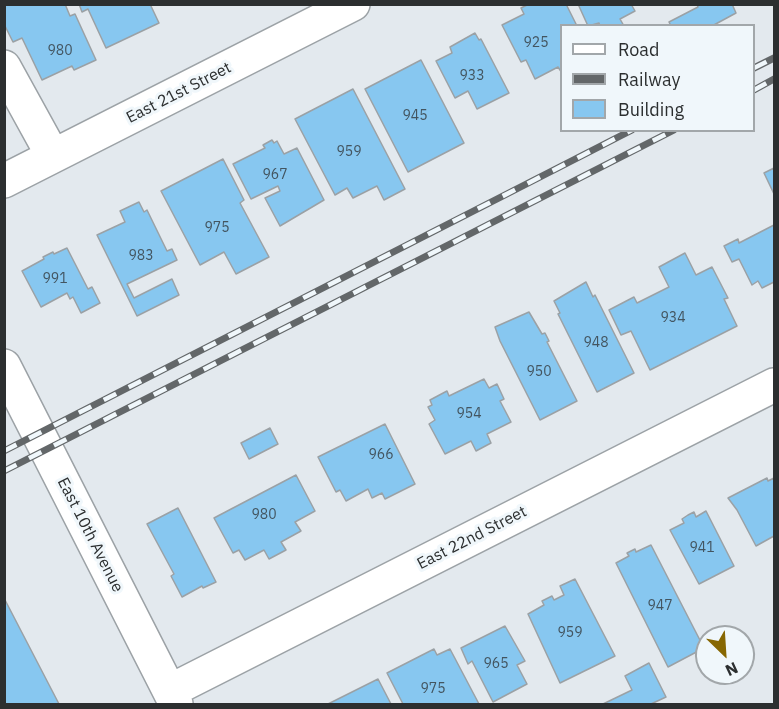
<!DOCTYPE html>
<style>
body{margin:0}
#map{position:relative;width:779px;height:709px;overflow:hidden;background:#e3e9ee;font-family:"IBM Plex Sans",sans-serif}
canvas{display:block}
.frame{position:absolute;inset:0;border:6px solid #2c2f30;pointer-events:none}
.legend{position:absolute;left:560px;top:24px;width:195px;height:108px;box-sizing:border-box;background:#f0f7fb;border:2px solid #a2a7aa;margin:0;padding:8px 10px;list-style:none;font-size:18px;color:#2c2f30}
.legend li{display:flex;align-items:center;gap:12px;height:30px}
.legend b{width:30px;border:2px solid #a2a7aa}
.north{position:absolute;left:695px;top:625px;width:60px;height:60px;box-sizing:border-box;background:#f0f7fb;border:2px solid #a2a7aa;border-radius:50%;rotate:155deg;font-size:16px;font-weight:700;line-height:24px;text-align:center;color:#2c2f30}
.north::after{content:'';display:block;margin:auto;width:21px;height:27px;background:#876702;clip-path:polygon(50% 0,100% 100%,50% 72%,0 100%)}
</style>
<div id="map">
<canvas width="779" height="709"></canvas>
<div class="frame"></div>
<ul class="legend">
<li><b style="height:8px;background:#fff"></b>Road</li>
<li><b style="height:8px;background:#636769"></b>Railway</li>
<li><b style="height:16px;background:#87c7f0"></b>Building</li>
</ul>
<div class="north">N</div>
</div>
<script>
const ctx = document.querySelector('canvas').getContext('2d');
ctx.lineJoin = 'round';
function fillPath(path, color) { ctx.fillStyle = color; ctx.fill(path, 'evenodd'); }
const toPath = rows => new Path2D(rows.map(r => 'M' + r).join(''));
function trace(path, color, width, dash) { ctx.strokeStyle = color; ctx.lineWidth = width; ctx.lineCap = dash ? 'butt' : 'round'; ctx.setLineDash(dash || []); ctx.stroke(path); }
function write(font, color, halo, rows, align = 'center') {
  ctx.font = font + ' "IBM Plex Sans",sans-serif'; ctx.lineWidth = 6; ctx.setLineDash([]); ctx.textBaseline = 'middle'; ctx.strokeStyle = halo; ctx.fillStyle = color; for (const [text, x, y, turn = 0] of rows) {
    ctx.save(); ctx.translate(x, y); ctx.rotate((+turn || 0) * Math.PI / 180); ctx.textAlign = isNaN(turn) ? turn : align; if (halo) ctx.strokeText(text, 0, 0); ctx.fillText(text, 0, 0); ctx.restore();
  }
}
const building = toPath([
 [4,4,65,4,70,16,75,14,96,60,74,70,72,66,42,80,22,38,13,42,4,24,4,4],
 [79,4,150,4,159,23,106,48,88,9,82,12,79,4],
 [529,4,566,4,577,26,562,26,562,73,558,67,535,79,526,60,521,62,502,25,524,14,521,8,529,4],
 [578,4,631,4,635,11,620,19,624,26,600,26,599,23,588,26,578,4],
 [697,4,732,4,736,13,712,26,671,26,669,22,698,7,697,4],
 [475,33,479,40,481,39,509,93,477,109,468,91,455,98,436,61,452,53,450,47,475,33],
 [421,60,464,143,408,172,365,89,421,60],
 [353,89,405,189,384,200,377,186,353,198,347,188,335,195,295,119,353,89],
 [272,140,274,143,277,141,284,154,297,148,324,200,280,226,265,198,280,191,278,186,251,199,233,164,265,148,263,145,272,140],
 [223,159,244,200,240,203,269,257,236,274,224,252,200,265,161,191,223,159],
 [774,168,774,194,764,173,774,168],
 [139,202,144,212,147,210,167,251,172,249,177,260,127,284,134,298,172,279,179,295,137,316,97,235,125,222,120,211,139,202],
 [774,225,774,282,762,288,758,281,752,285,739,259,732,262,724,246,738,239,739,243,774,225],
 [67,248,88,289,92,287,100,303,81,313,73,297,70,299,67,293,41,307,22,271,44,259,43,257,53,252,54,254,67,248],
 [685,253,696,275,712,267,728,298,724,299,737,326,650,370,631,331,621,335,609,310,634,297,637,303,669,287,659,267,685,253],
 [586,282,593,297,595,295,634,373,597,392,558,314,560,313,554,301,586,282],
 [529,312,542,334,545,333,549,341,547,342,577,401,540,420,500,341,495,327,529,312],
 [484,379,489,388,497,384,504,399,500,401,511,422,487,434,491,443,476,451,471,441,445,454,429,424,435,420,428,407,432,405,430,400,447,391,449,396,484,379],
 [385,424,415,484,385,499,382,493,372,498,368,489,346,501,340,490,336,492,318,457,385,424],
 [270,428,278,444,249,459,241,443,270,428],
 [296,475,315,511,295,522,301,531,281,542,286,550,269,559,264,550,245,560,239,550,233,553,214,518,296,475],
 [767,478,768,481,774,478,774,536,756,546,737,510,728,498,767,478],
 [178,508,216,582,203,588,202,586,182,597,171,576,174,574,147,524,178,508],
 [706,511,734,566,699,584,670,530,684,523,682,519,688,515,694,512,696,517,706,511],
 [651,545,704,648,668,667,616,563,629,556,627,553,635,549,636,552,651,545],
 [575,579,615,656,560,683,528,614,544,605,542,601,552,596,554,600,564,595,560,586,575,579],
 [4,598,59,704,4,704,4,598],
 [505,626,525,661,517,665,527,684,493,702,472,661,468,664,461,648,505,626],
 [434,649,437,655,450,649,479,704,403,704,387,673,434,649],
 [649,663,666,697,651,704,603,704,632,690,625,676,649,663],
 [378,679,391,704,328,704,378,679]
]);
const minor = toPath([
 [4,67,53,156],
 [4,181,353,4],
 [4,366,176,704],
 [170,691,774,385]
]);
const rail = toPath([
 [754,68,774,58],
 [754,90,774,79],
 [4,451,632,130],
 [4,471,674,130]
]);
const numberNames = [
 ["925",536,43],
 ["980",60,51],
 ["933",472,76],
 ["945",415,116],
 ["959",349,152],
 ["967",275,175],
 ["975",217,228],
 ["983",141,256],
 ["991",55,279],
 ["934",673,318],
 ["948",596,343],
 ["950",539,372],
 ["954",469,414],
 ["966",381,455],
 ["980",264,515],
 ["941",702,548],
 ["947",660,606],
 ["959",570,633],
 ["965",496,664],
 ["975",433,689]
];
const streetNames = [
 ["East 21st Street",179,93,-27],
 ["East 10th Avenue",90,535,63],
 ["East 22nd Street",472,538,-27]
];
fillPath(building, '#87c7f0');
trace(building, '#9ba1a5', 1.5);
trace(minor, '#9ca2a6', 36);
trace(minor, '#fff', 33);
trace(rail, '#636769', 7);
trace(rail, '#f0f7fb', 4.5, [14]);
write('14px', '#435560', null, numberNames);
write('16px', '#2c2f30', '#f0f7fb', streetNames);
</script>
